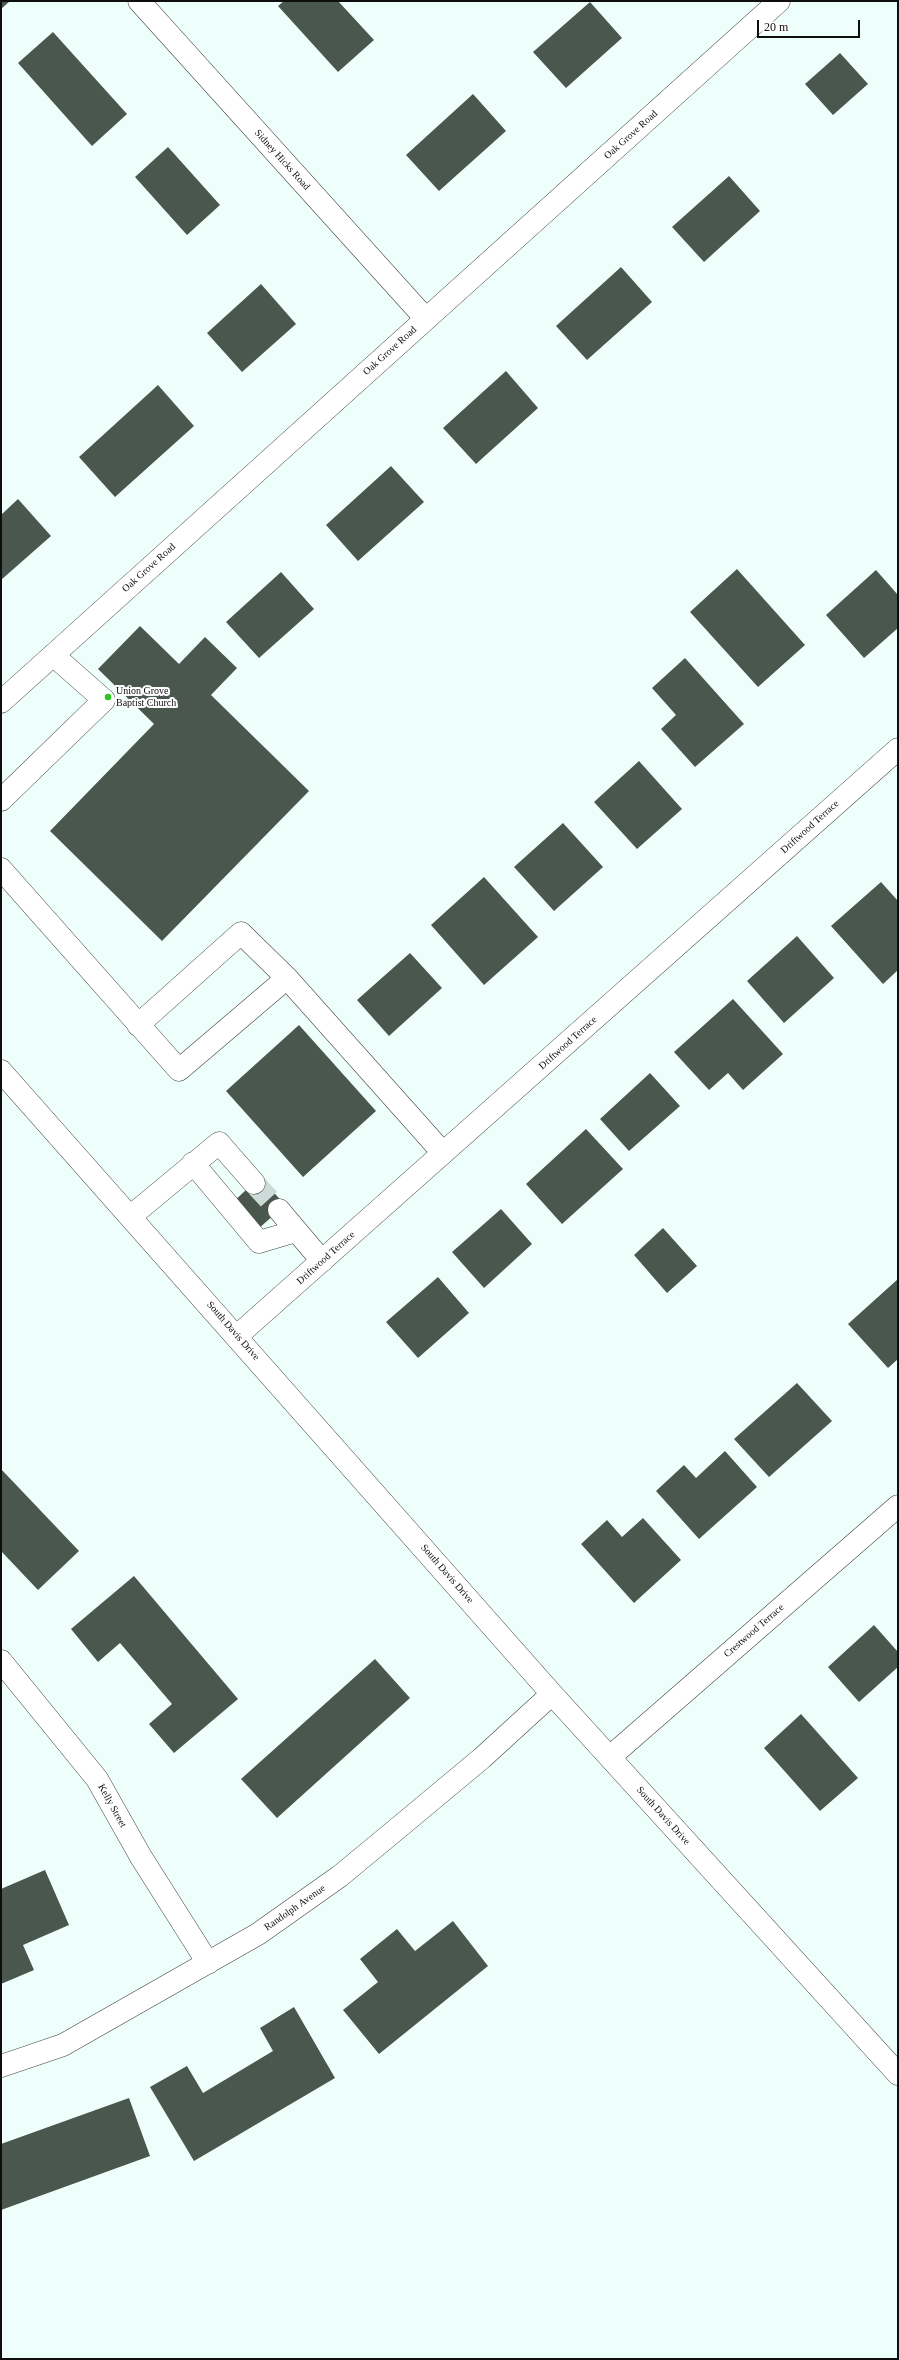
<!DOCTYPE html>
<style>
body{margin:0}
#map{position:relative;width:899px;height:2360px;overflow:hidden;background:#eefffb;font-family:Georgia,serif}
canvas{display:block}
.frame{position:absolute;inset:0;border:2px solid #0e0e0e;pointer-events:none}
.scale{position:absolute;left:757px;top:20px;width:103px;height:18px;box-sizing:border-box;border:2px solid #0e0e0e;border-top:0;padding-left:5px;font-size:12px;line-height:14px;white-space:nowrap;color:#0e0e0e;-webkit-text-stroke:3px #fff;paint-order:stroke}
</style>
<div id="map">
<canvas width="899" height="2360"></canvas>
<div class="frame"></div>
<div class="scale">20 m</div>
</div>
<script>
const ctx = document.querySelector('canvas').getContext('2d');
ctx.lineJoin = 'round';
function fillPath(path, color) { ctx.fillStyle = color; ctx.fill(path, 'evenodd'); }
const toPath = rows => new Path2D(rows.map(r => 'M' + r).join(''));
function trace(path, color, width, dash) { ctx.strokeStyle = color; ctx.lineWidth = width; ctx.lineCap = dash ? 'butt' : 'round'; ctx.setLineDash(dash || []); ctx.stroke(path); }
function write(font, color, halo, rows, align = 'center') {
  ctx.font = font + ' Georgia,serif'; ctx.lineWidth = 4; ctx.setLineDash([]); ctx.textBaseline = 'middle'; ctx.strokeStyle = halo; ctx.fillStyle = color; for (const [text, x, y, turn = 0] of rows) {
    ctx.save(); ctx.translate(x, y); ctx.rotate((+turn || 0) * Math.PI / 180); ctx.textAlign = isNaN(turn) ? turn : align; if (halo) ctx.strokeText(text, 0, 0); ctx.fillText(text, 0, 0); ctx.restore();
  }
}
const building = toPath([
 [1,1,10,1,1,9],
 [284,1,338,1,374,40,338,72,278,6],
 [590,2,622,38,566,88,533,52],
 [53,32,127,114,92,146,18,63],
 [840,53,868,84,833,115,805,84],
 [473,94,506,131,439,191,406,155],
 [168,147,220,205,187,235,135,177],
 [729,176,760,211,704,262,672,227],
 [621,267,652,302,587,360,556,326],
 [261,284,296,324,242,372,207,333],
 [506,371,538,408,476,464,443,428],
 [158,385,194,426,115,497,79,457],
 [391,466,424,502,358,561,326,525],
 [18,499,51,536,1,580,1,515],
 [737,569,805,645,758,687,690,612],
 [876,570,898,595,898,628,864,658,826,615],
 [281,572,314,609,259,658,226,622],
 [140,626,179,664,205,637,237,668,211,695,309,791,162,941,50,831,154,724,98,669],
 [685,658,744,724,695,767,661,729,676,715,652,688],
 [639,761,682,809,637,849,594,802],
 [563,823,603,867,554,911,514,867],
 [484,877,538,937,484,985,431,925],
 [881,882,898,901,898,970,883,984,831,926],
 [797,936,834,978,784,1023,747,981],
 [410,953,442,988,389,1036,357,1000],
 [733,999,783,1054,743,1090,728,1073,709,1090,674,1052],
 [299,1025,376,1111,303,1177,226,1091],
 [650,1073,680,1106,629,1151,600,1119],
 [586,1129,623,1169,562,1224,526,1184],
 [260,1177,285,1205,257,1230,232,1203],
 [501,1209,532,1244,484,1288,452,1252],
 [663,1228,697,1266,667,1293,634,1255],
 [438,1277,469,1313,418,1358,386,1322],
 [898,1279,898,1359,888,1368,848,1324],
 [797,1383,832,1421,769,1477,734,1439],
 [725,1451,757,1487,699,1539,656,1491,684,1465,696,1478],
 [1,1469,79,1551,38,1590,1,1551],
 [643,1518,681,1560,634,1603,581,1544,607,1520,622,1537],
 [134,1576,238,1699,174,1753,149,1724,172,1704,120,1643,98,1662,71,1629],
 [874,1625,898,1652,898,1667,859,1702,828,1667],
 [375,1659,410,1698,277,1818,241,1779],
 [801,1714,858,1778,820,1811,764,1748],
 [45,1870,69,1925,23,1945,34,1970,1,1984,1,1889],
 [453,1921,488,1966,379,2054,343,2010,378,1982,360,1959,397,1929,415,1951],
 [294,2007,335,2078,194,2161,150,2087,187,2066,203,2093,273,2051,260,2028],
 [129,2098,150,2156,1,2210,1,2144]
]);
const minorTunnel = toPath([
 [254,1183,279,1210]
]);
const minor = toPath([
 [139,1,426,319],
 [1,702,779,1],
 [1,800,104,700,53,655],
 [1,869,179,1070,287,978],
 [138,1025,241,933,287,978,443,1153],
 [1,1071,552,1694,898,2074],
 [193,1163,259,1242,296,1231],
 [279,1210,322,1261],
 [131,1216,219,1143,254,1183],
 [237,1336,898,749],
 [1,1661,97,1779,141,1857,208,1963],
 [610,1757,898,1506],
 [1,2066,63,2045,258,1934,340,1876,398,1828,482,1758,552,1694]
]);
const markers = [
 [108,697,4,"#2ec61d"]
];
const streetNames = [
 ["Oak Grove Road",631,135,-42],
 ["Sidney Hicks Road",282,160,48],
 ["Oak Grove Road",390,351,-42],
 ["Oak Grove Road",149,568,-42],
 ["Driftwood Terrace",810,827,-42],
 ["Driftwood Terrace",568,1043,-42],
 ["Driftwood Terrace",326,1258,-42],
 ["South Davis Drive",233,1331,49],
 ["South Davis Drive",447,1574,49],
 ["Crestwood Terrace",754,1631,-41],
 ["Kelly Street",112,1806,61],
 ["South Davis Drive",663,1816,48],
 ["Randolph Avenue",295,1908,-35]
];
const poiNames = [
 ["Union Grove",116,691],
 ["Baptist Church",116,703]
];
fillPath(building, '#49574e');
trace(minorTunnel, '#ccdbd7', 22, [22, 11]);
trace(minor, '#414141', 23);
trace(minor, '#fff', 22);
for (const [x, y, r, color] of markers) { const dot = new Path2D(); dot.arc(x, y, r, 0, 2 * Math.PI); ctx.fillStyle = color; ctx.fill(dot); trace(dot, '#fff', 1.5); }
write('10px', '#0e0e0e', '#fff', streetNames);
write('10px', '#0e0e0e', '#fff', poiNames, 'left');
</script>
